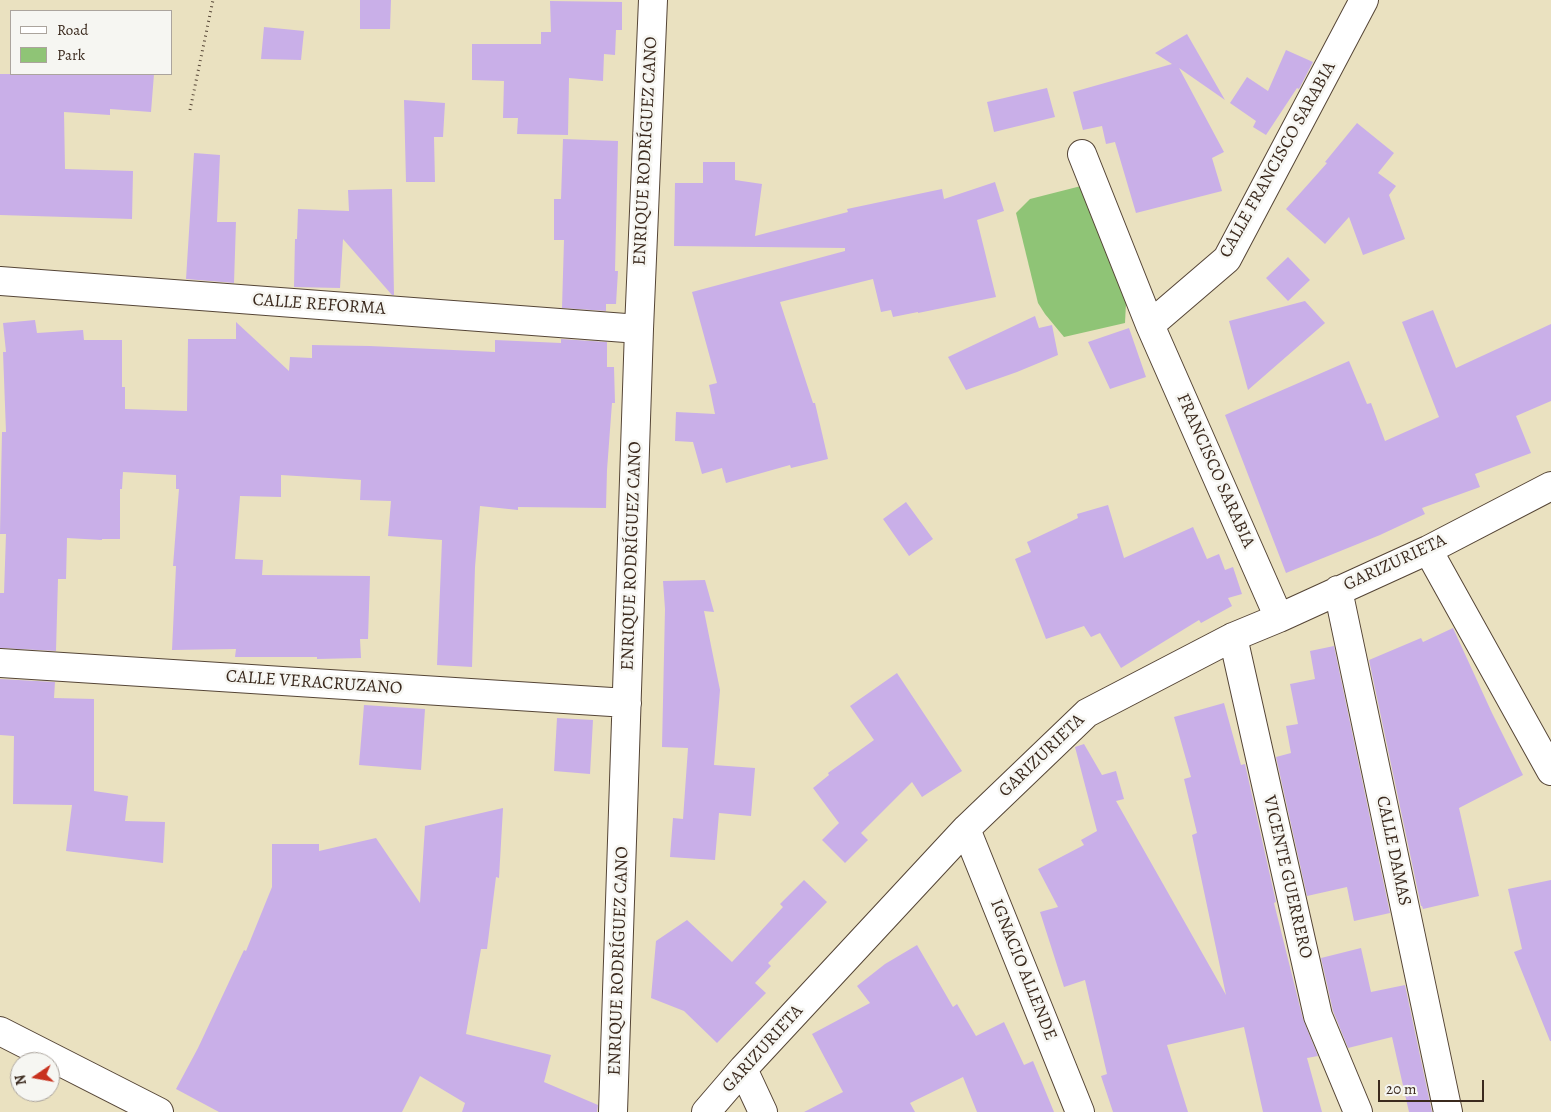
<!DOCTYPE html>
<meta charset="utf-8">
<style>
body{margin:0}
#map{position:relative;width:1551px;height:1112px;overflow:hidden;background:#eae1c0;font-family:Alegreya,serif}
canvas{display:block}
.legend{position:absolute;left:10px;top:10px;width:162px;height:65px;box-sizing:border-box;background:#f6f6f2;border:1px solid #aba49d;margin:0;padding:6px 9px;list-style:none;font-size:15px;color:#3b2a1e}
.legend li{display:flex;align-items:center;gap:10px;height:25px}
.legend b{width:25px;border:1px solid #aba49d}
.north{position:absolute;left:10px;top:1052px;width:50px;height:50px;box-sizing:border-box;background:#f6f6f2;border:1px solid #aba49d;border-radius:50%;rotate:258deg;font-size:14px;font-weight:700;line-height:20px;text-align:center;color:#3b2a1e}
.north::after{content:'';display:block;margin:auto;width:18px;height:22px;background:#c8321e;clip-path:polygon(50% 0,100% 100%,50% 72%,0 100%)}
.scale{position:absolute;left:1378px;top:1080px;width:106px;height:22px;box-sizing:border-box;border:2px solid #3b2a1e;border-top:0;padding-left:6px;font-size:15px;line-height:18px;white-space:nowrap;color:#3b2a1e;-webkit-text-stroke:4px #f6f6f2;paint-order:stroke}
</style>
<div id="map">
<canvas width="1551" height="1112"></canvas>
<ul class="legend">
<li><b style="height:6px;background:#fff"></b>Road</li>
<li><b style="height:14px;background:#8fc476"></b>Park</li>
</ul>
<div class="north">N</div>
<div class="scale">20 m</div>
</div>
<script>
const ctx = document.querySelector('canvas').getContext('2d');
ctx.lineJoin = 'round';
function fillPath(path, color) { ctx.fillStyle = color; ctx.fill(path, 'evenodd'); }
const toPath = rows => new Path2D(rows.map(r => 'M' + r).join(''));
function trace(path, color, width, dash) { ctx.strokeStyle = color; ctx.lineWidth = width; ctx.lineCap = dash ? 'butt' : 'round'; ctx.setLineDash(dash || []); ctx.stroke(path); }
function write(font, color, halo, rows, align = 'center') {
  ctx.font = font + ' Alegreya,serif'; ctx.lineWidth = 5; ctx.setLineDash([]); ctx.textBaseline = 'middle'; ctx.strokeStyle = halo; ctx.fillStyle = color; for (const [text, x, y, turn = 0] of rows) {
    ctx.save(); ctx.translate(x, y); ctx.rotate((+turn || 0) * Math.PI / 180); ctx.textAlign = isNaN(turn) ? turn : align; if (halo) ctx.strokeText(text, 0, 0); ctx.fillText(text, 0, 0); ctx.restore();
  }
}
const green = toPath([
 [1085,185,1126,303,1125,323,1064,337,1045,314,1038,303,1016,213,1030,199]
]);
const building = toPath([
 [360,0,391,0,390,29,360,29],
 [550,1,622,2,622,30,616,30,615,55,604,54,603,81,569,78,568,135,517,134,518,118,503,118,504,81,472,80,472,44,541,44,541,32,551,32],
 [264,27,304,31,301,60,261,59],
 [1187,34,1225,100,1179,68,1224,152,1212,158,1222,191,1136,213,1115,142,1106,144,1102,126,1083,130,1073,92,1172,64,1155,53],
 [1286,50,1313,62,1299,89,1297,88,1266,135,1253,127,1256,121,1230,103,1247,77,1268,91],
 [0,74,154,74,151,112,110,109,110,115,64,112,65,169,133,171,132,219,0,215],
 [1047,88,1055,117,994,132,987,102],
 [404,100,445,103,443,137,434,137,435,182,406,182],
 [1357,123,1394,153,1378,173,1396,186,1389,195,1405,239,1363,255,1349,217,1325,244,1286,209,1327,163,1325,162],
 [563,139,618,141,615,271,618,271,616,304,606,304,606,311,562,308,564,240,554,240,554,199,561,199],
 [194,153,220,155,217,222,236,222,234,283,186,279],
 [703,162,735,162,735,180,762,184,755,236,848,212,847,209,942,189,944,199,995,182,1004,211,977,220,996,297,918,313,918,312,893,317,891,310,881,312,873,279,780,302,813,403,815,403,828,459,791,468,790,465,726,483,722,468,702,474,693,442,675,441,676,412,715,414,709,385,717,383,692,292,845,251,845,248,674,246,675,183,703,183],
 [392,189,394,295,392,295,343,239,340,288,294,287,295,239,297,239,298,209,349,211,348,190],
 [1288,257,1310,280,1288,301,1266,278],
 [1305,301,1325,323,1248,390,1229,321],
 [1433,310,1456,368,1551,324,1551,401,1516,416,1531,453,1475,474,1480,487,1422,508,1425,514,1380,535,1286,573,1225,415,1349,361,1367,404,1371,403,1385,441,1439,417,1402,322],
 [1035,316,1039,328,1052,325,1058,355,1017,372,966,390,948,357],
 [35,320,37,333,83,330,84,340,122,340,122,387,125,387,125,409,187,411,188,339,236,339,236,322,289,371,290,357,312,358,312,345,370,346,495,352,495,340,561,343,561,339,607,342,607,367,614,367,615,403,612,403,607,470,606,508,518,507,518,510,480,506,475,567,472,667,437,665,442,540,388,536,391,501,360,500,361,480,281,475,281,497,240,496,235,559,263,560,262,575,370,576,368,639,360,639,361,658,317,659,317,657,235,657,236,649,172,650,176,566,173,566,179,489,176,489,176,475,123,472,122,489,120,489,120,539,102,539,102,540,67,538,66,579,58,579,56,651,0,648,0,593,4,593,6,534,0,534,2,432,6,432,3,352,6,352,3,323],
 [1129,328,1146,377,1110,389,1088,342],
 [906,502,933,539,909,556,883,519],
 [1108,505,1124,558,1193,527,1207,559,1219,554,1225,570,1233,567,1242,594,1228,598,1232,606,1201,623,1199,620,1121,668,1100,633,1091,637,1084,626,1046,639,1015,559,1031,552,1027,542,1078,518,1077,514],
 [705,580,714,612,704,611,720,690,714,765,755,768,751,816,719,813,715,860,670,857,673,818,683,819,688,748,662,747,665,609,663,581],
 [1453,628,1492,713,1523,775,1459,808,1479,896,1423,909,1422,906,1421,906,1369,660,1421,638,1423,642],
 [1334,646,1390,913,1354,921,1347,887,1307,896,1276,757,1291,753,1286,726,1298,724,1290,684,1315,679,1310,651],
 [897,673,962,771,922,797,912,782,861,833,868,840,845,863,822,840,839,823,813,788,829,775,828,773,874,740,850,706],
 [0,679,55,682,54,698,94,699,94,791,128,796,125,821,165,822,163,863,66,851,72,805,13,804,14,736,0,735],
 [1224,703,1241,765,1245,764,1276,902,1274,903,1303,1019,1318,1056,1307,1058,1322,1112,1263,1112,1244,1027,1167,1045,1188,1112,1113,1112,1101,1076,1107,1074,1085,980,1064,987,1040,912,1058,907,1038,869,1084,845,1081,840,1097,831,1075,747,1084,744,1102,775,1116,771,1124,799,1116,801,1226,995,1192,835,1197,833,1184,779,1191,777,1174,717],
 [364,705,425,709,421,770,359,765],
 [557,718,593,720,590,774,554,771],
 [503,808,499,878,496,877,487,949,481,949,466,1034,551,1055,544,1082,598,1105,597,1112,462,1112,465,1103,420,1076,402,1112,219,1112,176,1089,198,1048,244,950,246,951,272,887,272,844,319,844,319,851,376,838,420,903,425,826],
 [804,880,827,902,768,963,771,966,755,983,766,993,717,1043,684,1011,651,998,656,941,687,920,732,962,783,907,780,904],
 [1551,880,1551,1041,1550,1041,1514,952,1522,949,1508,889],
 [917,945,953,1007,957,1004,976,1036,1004,1022,1024,1065,1033,1061,1054,1112,977,1112,963,1077,910,1103,915,1112,804,1112,843,1092,812,1034,870,1003,857,986,885,964],
 [1361,948,1371,992,1405,985,1432,1112,1409,1112,1392,1037,1348,1048,1333,1011,1321,958]
]);
const path = toPath([
 [190,110,213,0]
]);
const minor = toPath([
 [1082,154,1150,325,1279,618],
 [0,281,639,329],
 [1150,325,1227,259,1364,0],
 [1428,550,1551,771],
 [1338,590,1448,1112],
 [1233,637,1318,1016,1358,1112],
 [0,663,627,703],
 [966,829,1080,1112],
 [0,1031,159,1112],
 [743,1069,763,1112],
 [613,1112,639,329,653,0],
 [706,1112,743,1069,966,829,1087,713,1233,637,1279,618,1428,550,1551,486]
]);
const streetNames = [
 ["ENRIQUE RODRÍGUEZ CANO",646,151,-87],
 ["CALLE FRANCISCO SARABIA",1278,160,-61],
 ["CALLE REFORMA",319,305,4],
 ["FRANCISCO SARABIA",1215,471,66],
 ["ENRIQUE RODRÍGUEZ CANO",632,556,-88],
 ["GARIZURIETA",1395,563,-25],
 ["CALLE VERACRUZANO",314,683,4],
 ["GARIZURIETA",1042,756,-44],
 ["CALLE DAMAS",1393,851,78],
 ["VICENTE GUERRERO",1287,877,77],
 ["ENRIQUE RODRÍGUEZ CANO",619,961,-88],
 ["IGNACIO ALLENDE",1023,970,68],
 ["GARIZURIETA",763,1049,-48]
];
fillPath(green, '#8fc476');
fillPath(building, '#c9afe8');
trace(minor, '#554536', 30);
trace(path, '#554536', 3, [1, 4]);
trace(minor, '#fff', 28);
write('18px', '#3b2a1e', '#f6f6f2', streetNames);
</script>
